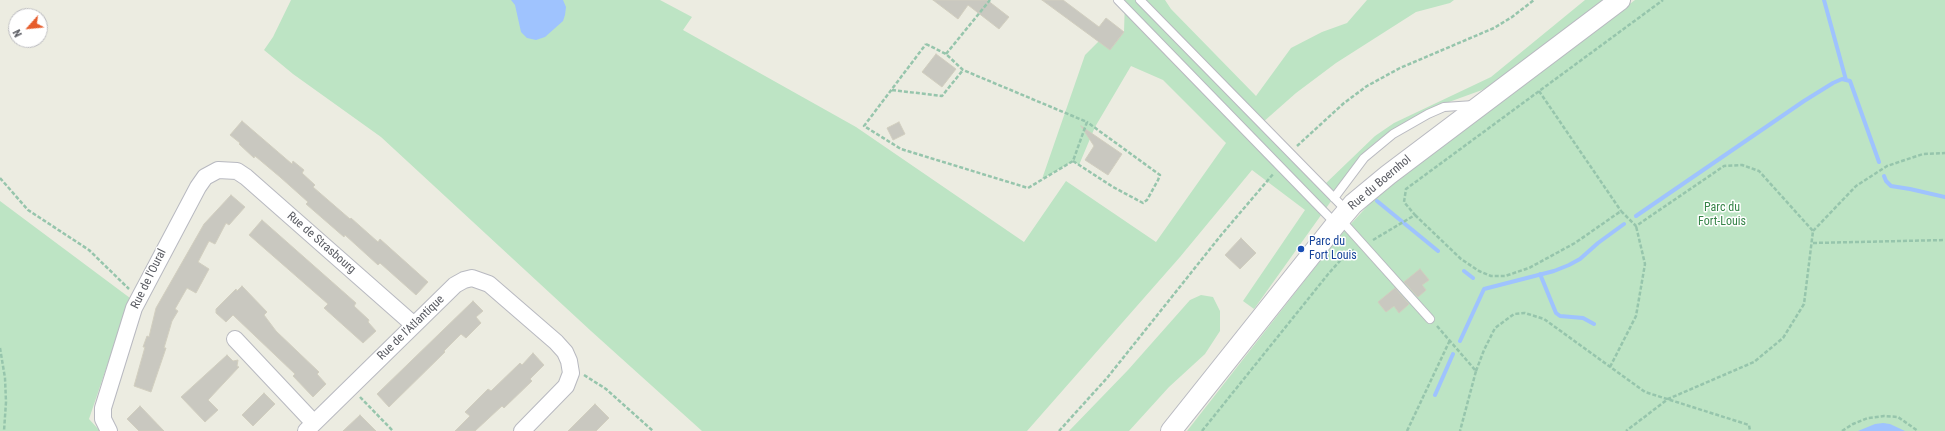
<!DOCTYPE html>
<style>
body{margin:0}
#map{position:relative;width:1945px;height:431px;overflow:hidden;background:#ecece1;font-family:"Roboto Condensed",sans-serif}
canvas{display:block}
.north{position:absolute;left:8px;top:8px;width:40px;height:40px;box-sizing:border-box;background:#fff;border:1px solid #bdbdc0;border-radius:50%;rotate:243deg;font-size:11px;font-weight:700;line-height:16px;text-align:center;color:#595b62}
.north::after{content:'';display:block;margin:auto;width:14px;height:18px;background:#e65d2c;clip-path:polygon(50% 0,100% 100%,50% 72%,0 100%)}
</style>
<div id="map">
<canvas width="1945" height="431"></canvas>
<div class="north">N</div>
</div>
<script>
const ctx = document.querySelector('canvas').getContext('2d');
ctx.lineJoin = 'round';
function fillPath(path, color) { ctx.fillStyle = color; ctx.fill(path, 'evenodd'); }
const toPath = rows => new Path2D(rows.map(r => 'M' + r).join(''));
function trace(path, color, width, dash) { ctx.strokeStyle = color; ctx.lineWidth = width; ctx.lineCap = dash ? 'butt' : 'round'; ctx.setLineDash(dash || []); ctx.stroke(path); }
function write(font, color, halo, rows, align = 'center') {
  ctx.font = font + ' "Roboto Condensed",sans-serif'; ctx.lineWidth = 3; ctx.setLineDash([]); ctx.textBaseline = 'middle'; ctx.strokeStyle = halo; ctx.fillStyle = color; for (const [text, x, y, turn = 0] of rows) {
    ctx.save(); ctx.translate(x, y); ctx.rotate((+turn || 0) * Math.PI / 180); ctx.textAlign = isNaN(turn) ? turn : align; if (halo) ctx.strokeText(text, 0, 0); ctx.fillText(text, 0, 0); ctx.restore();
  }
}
const green = toPath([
 [291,0,660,0,692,17,683,30,856,127,1024,242,1066,181,1156,242,1226,143,1163,80,1131,66,1095,127,1079,165,1073,161,1042,179,1085,55,1099,41,1110,49,1124,32,1125,0,1165,0,1171,9,1256,96,1291,48,1322,32,1347,23,1367,0,1454,0,1450,3,1416,12,1336,63,1296,93,1262,123,1323,186,1375,136,1394,123,1491,77,1585,0,1605,0,1513,73,1482,90,1427,110,1392,130,1376,142,1369,148,1254,309,1243,301,1305,210,1252,170,1180,257,1027,431,702,431,591,331,381,137,293,74,264,50,273,37],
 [1635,0,1945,0,1945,431,1187,431,1338,238,1372,201,1389,186],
 [0,201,130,298,89,419,100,431,0,431],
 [1201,295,1213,297,1220,311,1220,331,1205,354,1169,387,1129,431,1069,431,1128,370,1190,300]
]);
const water = toPath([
 [511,0,563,0,566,7,565,15,563,21,545,37,536,40,527,38,521,32,515,5],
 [1883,423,1890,424,1905,431,1858,431,1875,424]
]);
const stream = toPath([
 [1824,0,1846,80],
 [1884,176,1886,181,1891,186,1910,189,1945,197],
 [1377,201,1438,251],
 [1636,216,1804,101,1833,83,1842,79,1850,81,1879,162],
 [1464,271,1473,278],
 [1540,274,1556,313,1560,316,1583,318,1594,324],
 [1460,341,1484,289,1554,271,1569,265,1580,259,1598,243,1624,224],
 [1435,395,1453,354]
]);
const building = toPath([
 [933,0,987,0,1009,17,999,29,968,5,958,19,933,0],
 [1042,0,1063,0,1099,27,1106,18,1124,32,1110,50,1042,0],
 [936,54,956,69,942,87,922,72,936,54],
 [242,121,292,164,293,161,304,170,302,173,315,185,313,187,350,219,351,218,378,242,380,239,428,282,416,295,380,263,378,265,345,235,344,237,306,204,308,202,280,177,255,156,254,158,239,144,240,143,230,135,242,121],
 [899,122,905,134,893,140,887,128,899,122],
 [1081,126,1122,154,1108,175,1085,160,1094,146,1081,126],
 [231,195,245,207,229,225,226,223,215,244,209,241,198,262,209,269,196,293,187,288,175,309,178,311,172,321,164,348,166,348,151,392,134,386,145,347,143,347,147,336,149,337,156,308,204,224,231,195],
 [262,220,356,303,354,306,369,320,368,322,376,331,363,343,324,308,328,304,249,235,262,220],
 [1241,238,1256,253,1240,269,1225,255,1241,238],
 [1420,269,1429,280,1422,285,1426,290,1418,297,1404,282,1420,269],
 [242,286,267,312,264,315,276,331,319,372,317,374,326,384,313,397,293,376,295,374,233,315,226,322,216,313,216,309,236,289,237,291,242,286],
 [1395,288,1409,304,1399,313,1394,306,1386,312,1378,302,1395,288],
 [473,301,483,311,476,317,481,323,466,338,461,334,444,351,445,352,389,407,377,394,473,301],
 [533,353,544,365,530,379,532,381,504,408,502,406,475,431,455,431,470,416,465,412,488,389,491,391,520,363,522,365,533,353],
 [227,355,233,361,238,360,237,366,239,367,208,400,218,410,205,422,181,397,227,355],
 [264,393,275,404,253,426,242,415,264,393],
 [595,404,609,418,596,431,568,431,595,404],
 [140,406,164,431,139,431,127,419,140,406],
 [360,415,376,431,343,431,360,415]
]);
const path = toPath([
 [926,44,946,54,963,70,1087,122,1073,161,1028,188,901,149,864,126,926,44],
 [946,54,990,0],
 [892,90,942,96,963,70],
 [1539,91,1621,211],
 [1297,146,1344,103,1367,86,1400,68,1494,28,1512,17,1534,0],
 [1073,161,1113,187,1143,203,1147,200,1158,180,1160,175,1087,122],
 [0,178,28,210,89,250,129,289],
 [1415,215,1461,259,1479,271,1491,276,1505,276,1529,268,1575,243,1621,211,1636,226,1724,166,1742,165,1759,171,1813,231,1804,304,1783,338,1754,362,1668,399,1626,431],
 [1813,231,1856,186,1887,166,1923,154,1945,153],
 [1373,240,1415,215,1404,202,1406,189,1663,0],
 [1813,243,1945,240],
 [1437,326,1476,371,1460,431],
 [0,348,5,378,6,402,4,431],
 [1610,367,1636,316,1645,264,1636,226],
 [1476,371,1484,350,1495,328,1514,314,1525,313,1544,319,1645,392,1749,425,1750,431],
 [584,375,606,389,653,431],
 [360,397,393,431],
 [1059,431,1107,378,1222,234,1274,173],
 [1202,431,1329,273,1347,253,1354,250],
 [1407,431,1450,340],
 [1842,431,1853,424,1868,418,1884,416,1898,417,1918,431]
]);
const service = toPath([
 [1118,0,1336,224],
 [1140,0,1347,211],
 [1334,198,1364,158,1393,134,1428,114,1444,107,1474,105],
 [1341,220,1430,319]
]);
const minor = toPath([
 [235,339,314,423],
 [109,431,103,419,103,408,134,308,198,187,205,177,218,170,237,171,246,177,414,325],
 [306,431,455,285,464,280,472,278,489,284,556,342,565,352,569,361,571,373,566,386,522,431]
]);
const tertiary = toPath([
 [1171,431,1336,224,1353,204,1388,175,1620,0]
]);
const markers = [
 [1301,249,4,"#1a4fb4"]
];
const streetNames = [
 ["Rue du Boernhol",1380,183,-40],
 ["Rue de Strasbourg",321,243,41],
 ["Rue de l'Oural",149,279,-64],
 ["Rue de l'Atlantique",411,328,-44]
];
const parkNames = [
 ["Parc du",1722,208],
 ["Fort-Louis",1722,222]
];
const transitNames = [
 ["Parc du",1309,242],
 ["Fort Louis",1309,256]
];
fillPath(green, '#bde4c4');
fillPath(water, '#9fc3fe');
trace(stream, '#9fc3fe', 4);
fillPath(building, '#c9c8c0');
trace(building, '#d1cebf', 1);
trace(service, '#b8b9c0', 10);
trace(minor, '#b8b9c0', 18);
trace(tertiary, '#b8b9c0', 22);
trace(path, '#96c5ac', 2.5, [4, 2]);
trace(service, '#fff', 8);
trace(minor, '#fff', 16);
trace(tertiary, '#fff', 20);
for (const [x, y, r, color] of markers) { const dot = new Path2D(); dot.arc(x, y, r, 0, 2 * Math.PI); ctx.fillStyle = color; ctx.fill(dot); trace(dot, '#fff', 1.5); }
write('12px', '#595b62', '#fff', streetNames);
write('12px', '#368448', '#fff', parkNames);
write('12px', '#164399', '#fff', transitNames, 'left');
</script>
